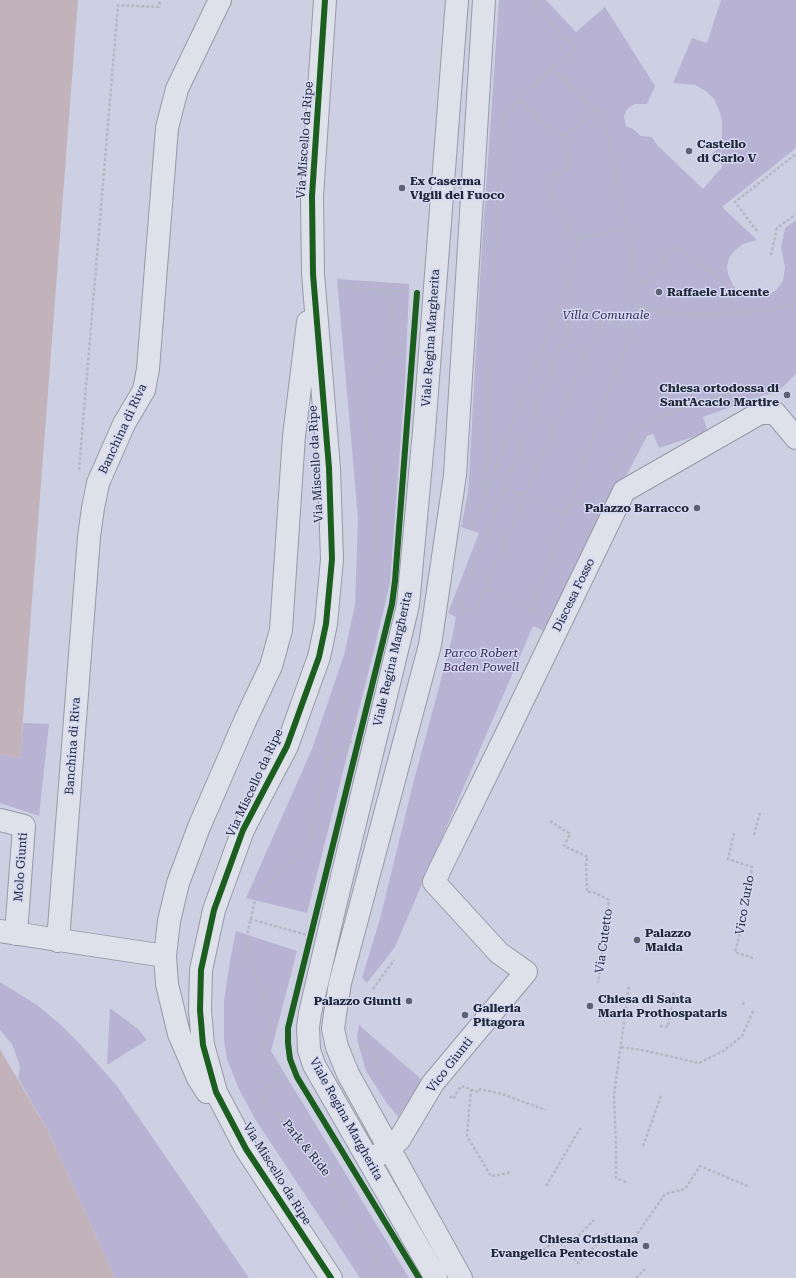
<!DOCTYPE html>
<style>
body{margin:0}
canvas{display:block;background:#cdd0e2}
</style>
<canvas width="796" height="1278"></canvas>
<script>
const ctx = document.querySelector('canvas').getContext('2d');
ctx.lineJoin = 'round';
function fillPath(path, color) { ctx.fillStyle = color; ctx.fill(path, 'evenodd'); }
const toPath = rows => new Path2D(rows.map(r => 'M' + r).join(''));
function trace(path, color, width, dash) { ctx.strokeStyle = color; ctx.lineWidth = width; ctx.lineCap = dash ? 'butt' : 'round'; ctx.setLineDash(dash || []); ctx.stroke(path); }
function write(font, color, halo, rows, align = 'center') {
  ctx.font = font + ' "Roboto Serif",serif'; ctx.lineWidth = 3; ctx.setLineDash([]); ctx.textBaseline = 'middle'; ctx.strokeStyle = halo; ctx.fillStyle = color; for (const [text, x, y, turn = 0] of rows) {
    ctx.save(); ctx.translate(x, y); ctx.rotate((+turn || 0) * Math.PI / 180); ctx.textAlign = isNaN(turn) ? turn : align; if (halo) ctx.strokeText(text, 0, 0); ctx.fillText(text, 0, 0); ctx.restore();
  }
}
const green = toPath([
 [499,0,546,0,576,32,605,7,655,86,647,104,635,104,627,109,624,116,626,126,633,129,641,136,652,137,657,145,703,189,723,166,711,154,719,148,722,139,722,121,719,110,714,99,706,91,695,85,673,83,692,38,707,43,721,0,796,0,796,148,722,207,757,240,743,244,734,251,729,258,727,266,728,274,733,285,740,294,747,297,766,297,776,290,783,281,785,267,781,247,785,228,796,220,796,374,776,393,764,395,703,417,708,432,659,448,653,434,647,436,545,632,538,628,533,626,395,947,367,983,362,978,380,919,413,784,452,638,456,617,448,613,479,533,461,527,468,493,481,261],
 [337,279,409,284,409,292,405,381,390,583,372,658,307,913,246,898,312,749,344,655,355,605,358,518],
 [23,723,49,724,39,816,0,803,0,754,20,758],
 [236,931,297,951,271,1051,409,1278,360,1278,255,1119,238,1087,227,1059,224,1040,224,1001,230,961],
 [0,982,37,1005,60,1024,80,1044,117,1086,249,1278,115,1278,48,1131,18,1078,20,1066,12,1044,0,1030],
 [110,1008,138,1029,147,1040,107,1065],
 [359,1025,422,1080,398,1117,386,1102,366,1071,358,1043,357,1035]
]);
const water = toPath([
 [0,0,78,0,20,758,0,754],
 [0,1049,48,1131,115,1278,0,1278]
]);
const path = toPath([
 [552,68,596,111],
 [520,98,537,119,553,131,564,136],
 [757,231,735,202,796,154],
 [577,239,627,228],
 [771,255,777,228,796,214],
 [636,285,644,283,674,247,678,248,718,278,720,282,726,314],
 [337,286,379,290,385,293,391,304,397,339,398,347,396,352,374,368,368,377,364,392,365,411,374,466,376,513,373,576,368,625,355,680,338,715,330,737,320,788,318,808,312,833,304,850,290,864,267,885,255,900,247,935,252,964,259,984,269,1010,271,1022,270,1031,264,1043,264,1049,276,1070,277,1076,276,1080,269,1090,267,1096,266,1101,268,1106,284,1119,322,1165,339,1192,377,1262,391,1278],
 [381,290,409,292],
 [639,307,663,312,726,314,774,309,796,302],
 [79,470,118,5,159,7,160,0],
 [615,470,637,429,667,414,747,387,757,392],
 [505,487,566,514],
 [484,497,540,353,573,274,577,239,551,198,548,177,569,169,564,136,596,111,607,133,627,228,639,307,532,610,485,588,602,317,631,329],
 [571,499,591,509],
 [471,530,484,497,502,118,520,98,552,68,577,48,561,35,531,0],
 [485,588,474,614,458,606,576,307,602,317],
 [532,610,540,615],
 [326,761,351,742,338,715],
 [550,821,570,834,564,846,588,857,586,862,587,892,593,892,609,900,598,983],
 [734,833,728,859,752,867,746,910,735,952,753,958],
 [754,835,760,813],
 [250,919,307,935],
 [373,989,394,960],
 [743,1005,744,1001],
 [660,1026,668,1027,674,991],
 [360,1044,371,1054,384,1078,395,1086,404,1089],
 [621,1047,642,1050,699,1063,723,1051,742,1036,754,1009],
 [471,1089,467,1136,491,1176,500,1175,510,1172],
 [450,1096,453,1099,461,1086,479,1092,480,1089,502,1094,546,1110],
 [643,1146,660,1099,661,1096,659,1095],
 [626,1182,616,1178,616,1148,614,1094,629,986],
 [546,1186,581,1127],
 [561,1243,578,1263,608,1233],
 [626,1250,665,1194,685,1189,700,1166,750,1187],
 [535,1256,551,1244,572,1242,594,1220],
 [636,1278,645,1269]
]);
const minor = toPath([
 [325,0,312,196,313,274,329,468,332,559,326,624,319,657,287,746,243,830,214,910,201,970,200,1010,203,1045,216,1092,246,1149,331,1278],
 [0,820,24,826,16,934],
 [0,931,165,956],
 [58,941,89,537,93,508,98,483,124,424,144,390,148,369,167,128,177,89,220,0],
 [207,1092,198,1078,179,1034,167,984,165,956,169,921,178,883,199,827,245,721,271,666,281,630,294,436,308,322],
 [377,1156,399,1140,433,1083,526,972,499,953,434,882,442,865,503,741,624,491,760,413,775,413,796,438],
 [436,1278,314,1065,309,1050,308,1027,310,1013,333,914,408,605,424,431,457,0],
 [461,1278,348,1074,337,1047,333,1029,335,1014,340,983,430,645,455,475,484,0]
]);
const cycleway = toPath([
 [325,0,312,196,313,274,329,468,332,559,326,624,319,657,287,746,243,830,214,910,201,970,200,1010,203,1045,216,1092,246,1149,331,1278],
 [417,293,395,581,392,604,288,1028,288,1043,290,1059,297,1077,419,1278]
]);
const markers = [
 [689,151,4,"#5d6272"],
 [402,188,4,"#5d6272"],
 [659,292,4,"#5d6272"],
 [787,395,4,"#5d6272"],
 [697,508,4,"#5d6272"],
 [637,940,4,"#5d6272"],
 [409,1001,4,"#5d6272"],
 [590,1006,4,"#5d6272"],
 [465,1015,4,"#5d6272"],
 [646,1246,4,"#5d6272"]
];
const streetNames = [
 ["Via Miscello da Ripe",305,140,-86],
 ["Viale Regina Margherita",431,338,-86],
 ["Banchina di Riva",123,429,-65],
 ["Via Miscello da Ripe",316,464,-93],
 ["Discesa Fosso",574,595,-64],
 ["Viale Regina Margherita",393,659,-77],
 ["Banchina di Riva",73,746,-86],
 ["Via Miscello da Ripe",255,783,-65],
 ["Molo Giunti",21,867,-86],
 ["Vico Zurlo",745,905,-80],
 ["Via Cutetto",604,941,-82],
 ["Vico Giunti",450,1065,-52],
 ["Viale Regina Margherita",346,1119,61],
 ["Park & Ride",306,1148,51],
 ["Via Miscello da Ripe",277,1174,58]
];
const poiNames = [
 ["Castello",697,144],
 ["di Carlo V",697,158],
 ["Ex Caserma",410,181],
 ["Vigili del Fuoco",410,195],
 ["Raffaele Lucente",667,292],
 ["Chiesa ortodossa di",779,388,"right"],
 ["Sant'Acacio Martire",779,402,"right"],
 ["Palazzo Barracco",689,508,"right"],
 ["Palazzo",645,933],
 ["Maida",645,947],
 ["Chiesa di Santa",598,999],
 ["Maria Prothospataris",598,1013],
 ["Palazzo Giunti",401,1001,"right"],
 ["Galleria",473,1008],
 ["Pitagora",473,1022],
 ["Chiesa Cristiana",638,1239,"right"],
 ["Evangelica Pentecostale",638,1253,"right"]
];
const parkNames = [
 ["Villa Comunale",606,315],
 ["Parco Robert",481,653],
 ["Baden Powell",481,667]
];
fillPath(green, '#b8b2d3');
fillPath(water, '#c2b3ba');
trace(minor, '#969aa7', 24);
trace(path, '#b5b8c3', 2.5, [3, 2]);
trace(minor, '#dee0ea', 22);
trace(cycleway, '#1b5e20', 6);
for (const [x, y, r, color] of markers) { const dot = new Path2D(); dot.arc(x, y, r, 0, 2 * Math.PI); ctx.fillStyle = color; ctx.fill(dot); trace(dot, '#d4d8f2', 1.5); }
write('12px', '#202735', '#d4d8f2', streetNames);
write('bold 12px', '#202735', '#d4d8f2', poiNames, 'left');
write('italic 12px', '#39284f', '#d4d8f2', parkNames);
</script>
